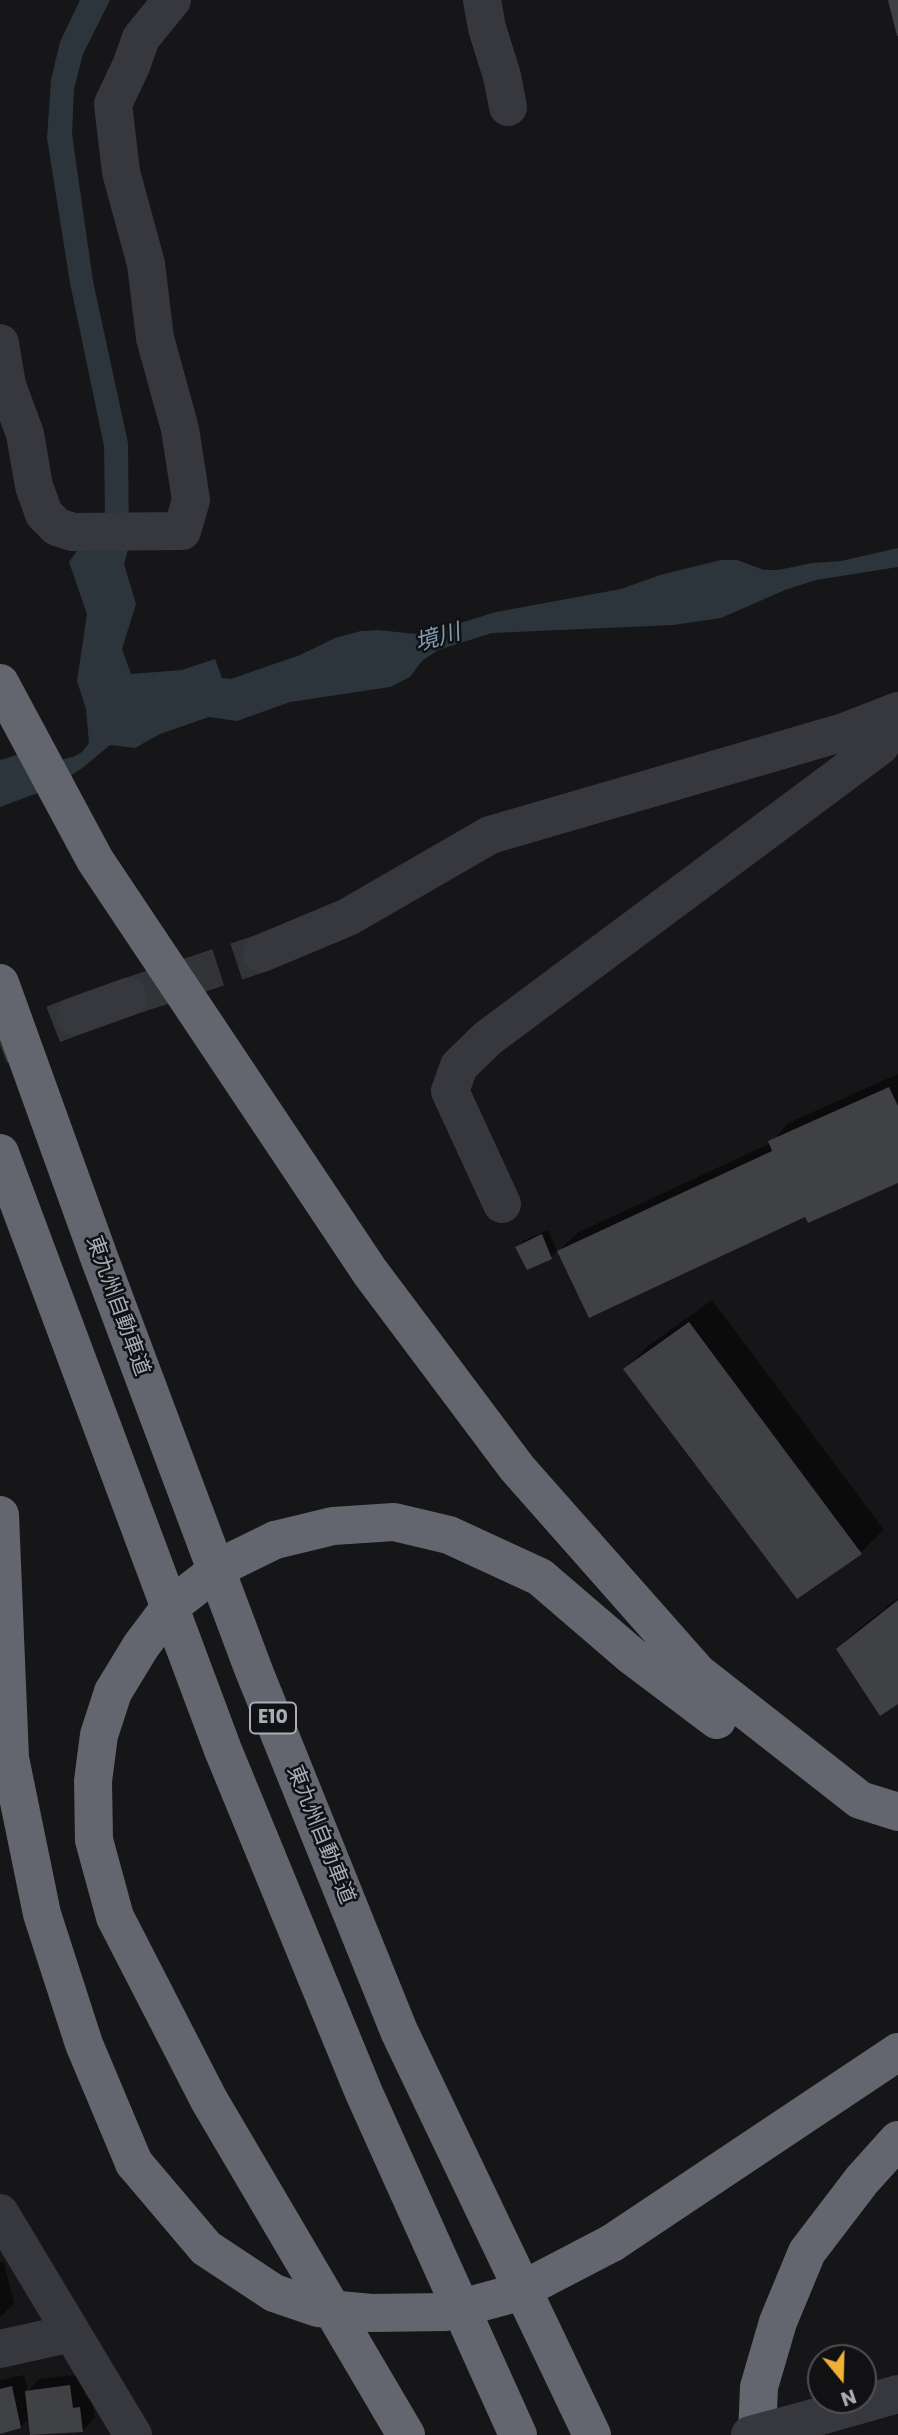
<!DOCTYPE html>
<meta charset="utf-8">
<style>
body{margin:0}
#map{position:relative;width:898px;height:2435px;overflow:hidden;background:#161618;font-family:Poppins,sans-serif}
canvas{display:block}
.north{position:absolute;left:807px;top:2344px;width:70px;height:70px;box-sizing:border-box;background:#111113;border:2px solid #4d4f55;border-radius:50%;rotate:161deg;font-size:19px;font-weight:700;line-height:28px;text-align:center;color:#a8adb8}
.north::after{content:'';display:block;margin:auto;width:24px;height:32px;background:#f2b134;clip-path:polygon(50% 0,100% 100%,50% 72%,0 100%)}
</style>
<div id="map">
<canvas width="898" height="2435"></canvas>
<div class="north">N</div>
</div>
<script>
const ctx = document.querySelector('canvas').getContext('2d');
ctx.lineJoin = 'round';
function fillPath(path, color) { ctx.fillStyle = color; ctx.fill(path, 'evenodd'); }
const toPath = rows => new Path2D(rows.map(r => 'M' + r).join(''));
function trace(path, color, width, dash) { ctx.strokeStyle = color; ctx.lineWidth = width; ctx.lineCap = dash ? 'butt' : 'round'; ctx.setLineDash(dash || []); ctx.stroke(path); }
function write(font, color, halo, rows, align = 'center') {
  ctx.font = font + ' Poppins,"Noto Sans JP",sans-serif'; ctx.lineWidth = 5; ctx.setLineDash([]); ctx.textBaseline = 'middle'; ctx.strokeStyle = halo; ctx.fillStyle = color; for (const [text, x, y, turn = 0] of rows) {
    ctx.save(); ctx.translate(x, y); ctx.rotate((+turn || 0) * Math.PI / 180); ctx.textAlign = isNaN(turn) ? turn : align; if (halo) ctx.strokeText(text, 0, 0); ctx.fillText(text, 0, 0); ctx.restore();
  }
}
const water = toPath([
 [80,0,110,0,83,54,74,89,72,134,93,281,128,443,129,546,124,564,136,604,122,649,131,674,182,670,215,659,222,678,231,679,300,655,335,638,361,631,378,630,415,634,431,632,496,612,621,589,660,575,721,560,737,560,764,570,778,570,812,563,841,561,898,548,898,567,816,580,785,590,721,618,673,625,492,633,438,650,422,661,410,677,390,687,290,702,237,721,209,717,160,734,135,748,110,745,81,769,51,788,0,807,0,760,20,754,60,760,73,757,82,752,89,743,86,709,77,681,87,614,69,562,105,514,104,446,70,283,47,138,51,80,60,42]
]);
const shadow = toPath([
 [898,1074,898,1182,805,1214,559,1251,577,1233,771,1143,788,1123],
 [548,1230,557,1251,551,1257,528,1268,517,1247,523,1241],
 [712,1300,884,1530,861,1552,625,1369,648,1346],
 [898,1598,898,1702,838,1649,856,1631],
 [4,2262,14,2304,0,2317,0,2263],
 [82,2374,85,2396,92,2395,95,2418,82,2431,32,2435,30,2418,20,2427,5,2431,0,2435,0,2380,24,2375,28,2391,39,2379]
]);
const building = toPath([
 [888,0,898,0,898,36,897,36],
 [889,1087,898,1106,898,1183,808,1223,805,1217,589,1318,557,1251,772,1151,768,1141],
 [542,1234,552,1259,527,1270,515,1247],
 [689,1322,862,1554,797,1599,623,1369],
 [898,1600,898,1704,880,1716,836,1649],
 [70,2385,73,2408,80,2407,83,2432,30,2435,25,2391],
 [12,2386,21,2428,0,2434,0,2389]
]);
const minorTunnel = toPath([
 [128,997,262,953],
 [0,1045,75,1016]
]);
const minor = toPath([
 [482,0,487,28,502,76,508,107],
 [0,343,7,385,25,434,34,486,44,514,57,527,73,532,182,531,191,500,180,429,155,338,146,264,121,172,113,104,131,66,141,38,172,0],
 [262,953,348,917,490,835,844,732,898,711],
 [75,1016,128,997],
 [502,1204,450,1091,459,1066,488,1038,880,746,898,718],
 [0,2213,133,2435],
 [0,2349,72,2333],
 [824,2415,898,2394]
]);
const highway = toPath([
 [0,683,95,860,370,1272,517,1468,698,1673,860,1800,898,1812],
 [0,983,100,1260,254,1671,399,2031,592,2435],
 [0,1153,223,1750,364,2093,518,2435],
 [0,1515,10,1758,42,1914,84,2044,134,2163],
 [275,1540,333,1526,394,1522,449,1535,540,1577,632,1656,717,1720],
 [113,1692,99,1735,93,1781,94,1840,115,1917,209,2100,406,2435],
 [612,2243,898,2052],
 [757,2435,759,2387,778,2322,807,2252,862,2180,898,2140]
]);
const minorBridge = toPath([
 [750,2435,824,2415]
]);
const highwayBridge = toPath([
 [113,1692,141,1646,171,1606,224,1565,275,1540],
 [134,2163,206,2248,274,2293,318,2308,371,2313,446,2312,516,2293,612,2243]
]);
const shields = [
 [273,1718,46]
];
const shieldNames = [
 ["E10",273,1718]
];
const streetNames = [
 ["東九州自動車道",117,1306,70],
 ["東九州自動車道",320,1835,68]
];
const waterNames = [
 ["境川",438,639,-16]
];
fillPath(water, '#2c353c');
fillPath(shadow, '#0007');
fillPath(building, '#404145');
trace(minorTunnel, '#333438', 38, [38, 19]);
trace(minor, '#37383d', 38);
trace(highway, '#63666e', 38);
trace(minorBridge, '#37383d', 38);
trace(highwayBridge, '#63666e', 38);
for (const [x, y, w] of shields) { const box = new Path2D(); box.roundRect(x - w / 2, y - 15.5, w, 31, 5); ctx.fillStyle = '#111113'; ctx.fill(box); trace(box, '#a8adb8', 2); }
write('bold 19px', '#a8adb8', null, shieldNames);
write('21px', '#a8adb8', '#111113', streetNames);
write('italic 23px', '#7f9bb3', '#111113', waterNames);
</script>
